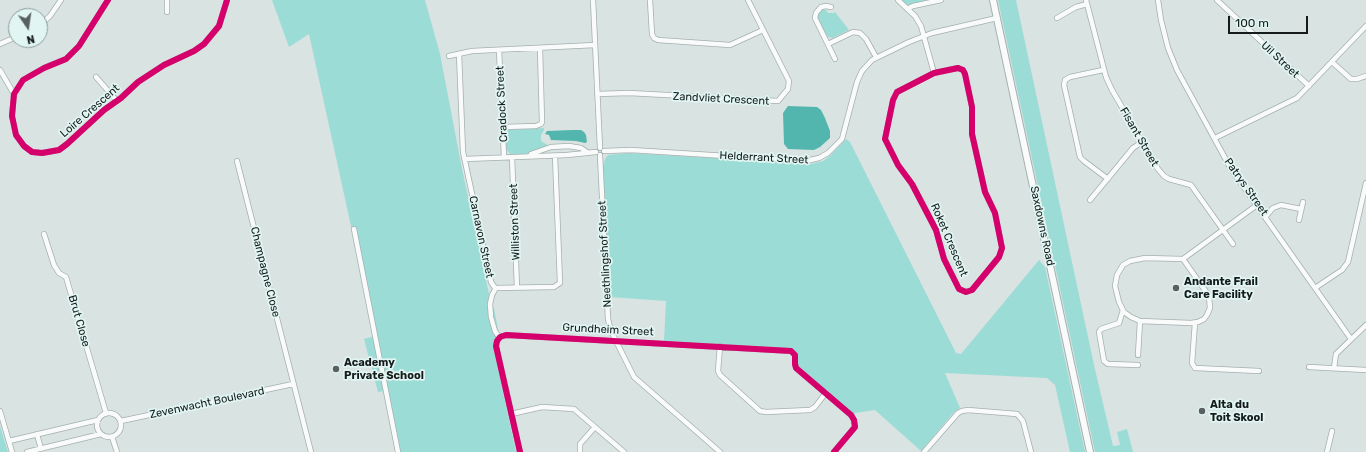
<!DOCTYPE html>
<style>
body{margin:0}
#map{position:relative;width:1366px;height:452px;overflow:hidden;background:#d8e3e2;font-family:Rubik,sans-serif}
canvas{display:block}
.north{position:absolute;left:8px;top:8px;width:40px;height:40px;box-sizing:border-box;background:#e1f5f2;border:1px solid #8f9e9c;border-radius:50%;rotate:167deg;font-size:11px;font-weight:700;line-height:16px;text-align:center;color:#141b1a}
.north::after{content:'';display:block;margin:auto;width:14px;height:18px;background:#596160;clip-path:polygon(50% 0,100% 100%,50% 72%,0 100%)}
.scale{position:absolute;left:1228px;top:16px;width:80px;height:18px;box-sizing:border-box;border:2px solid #141b1a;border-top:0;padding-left:5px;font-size:12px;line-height:14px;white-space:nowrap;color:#141b1a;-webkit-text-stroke:3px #e1f5f2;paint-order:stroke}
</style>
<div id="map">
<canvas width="1366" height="452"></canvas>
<div class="north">N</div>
<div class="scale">100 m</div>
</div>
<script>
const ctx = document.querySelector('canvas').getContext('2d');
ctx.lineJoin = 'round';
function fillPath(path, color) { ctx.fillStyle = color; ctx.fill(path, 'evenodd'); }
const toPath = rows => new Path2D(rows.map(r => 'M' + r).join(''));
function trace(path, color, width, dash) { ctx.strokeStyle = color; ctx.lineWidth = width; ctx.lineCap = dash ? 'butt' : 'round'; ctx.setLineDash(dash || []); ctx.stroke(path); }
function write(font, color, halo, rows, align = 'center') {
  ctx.font = font + ' Rubik,sans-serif'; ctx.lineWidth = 3.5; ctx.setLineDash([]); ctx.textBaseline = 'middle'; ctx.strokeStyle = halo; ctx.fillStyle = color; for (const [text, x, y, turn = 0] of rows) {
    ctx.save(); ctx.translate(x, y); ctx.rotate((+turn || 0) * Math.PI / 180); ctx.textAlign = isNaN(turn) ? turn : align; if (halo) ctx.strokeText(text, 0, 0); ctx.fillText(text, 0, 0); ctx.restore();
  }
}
const green = toPath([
 [272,0,425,0,440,54,462,169,492,308,494,308,499,335,496,339,493,345,516,452,397,452,385,391,378,392,364,339,375,336,309,34,289,47],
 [901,0,925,0,923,2,908,5],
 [998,0,1016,0,1094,365,1113,446,1120,445,1117,432,1127,429,1133,452,1095,452],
 [822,9,826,10,828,13,834,13,835,12,849,30,833,38,828,37,817,19,817,14],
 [544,128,544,130,541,135,541,141,549,146,527,154,510,154,506,149,505,133,507,130],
 [846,139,850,142,956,353,961,354,1039,260,1045,267,1085,452,1070,452,1055,385,1047,378,945,373,960,408,954,412,921,451,875,410,855,413,854,415,799,367,797,363,797,354,793,349,789,348,664,341,666,301,610,297,603,167,605,159,608,155,629,153,811,164,823,161,831,155],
 [0,426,8,452,0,452]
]);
const water = toPath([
 [788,106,817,107,821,110,825,118,830,131,830,138,820,147,814,150,788,149,784,144,783,113],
 [572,130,581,130,584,132,586,135,587,142,585,143,576,141,551,140,549,135,545,134,547,131]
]);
const street = toPath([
 [108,0,79,46,66,59,44,68,23,80,14,94,12,116,16,135,24,146,32,152,42,153,59,150,67,144,104,110,121,98,138,82,164,65,194,51,204,44,219,26,227,0],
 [593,0,600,148],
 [650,0,652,34,654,38,658,40,730,45,763,30],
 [898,0,915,16,921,26,934,73],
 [1086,0,1106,77,1112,90,1158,169,1164,176,1169,179,1191,185,1233,244],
 [1158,0,1161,20,1168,48,1177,70,1231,169,1351,339],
 [1217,0,1309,86],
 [831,7,826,6,821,7,816,13,815,18,835,59],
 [907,9,913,6,941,0],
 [167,12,167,0],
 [1057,18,1076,7,1087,4],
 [40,25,50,16,61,0],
 [0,44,16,37],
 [828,44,853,32,860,33,866,39,876,57],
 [499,50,504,157],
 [459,54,463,152,491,282,495,288,554,287,560,283,555,156],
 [449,56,472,51,595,45],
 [1332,62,1351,79,1357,79,1366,76],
 [958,68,963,70,965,74,972,107,972,134,985,192,995,213,1002,248,999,257,972,290,966,292,959,289,944,259,936,230,912,184,898,165,885,139,893,100,897,92,934,73,958,68],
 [0,70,14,94],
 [1103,70,1070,77,1065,80,1064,85,1080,157,1084,161,1108,179],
 [96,77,117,101],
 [597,94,629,93,778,101,788,89,789,81,748,0],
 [503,127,536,126,541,124,542,122,540,48],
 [1215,138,1297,98,1366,26],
 [604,151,631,150,806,161,819,158,828,153,842,139,857,82,862,71,872,60,909,42,932,33,997,18],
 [531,154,551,147,569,146,581,148,587,152],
 [600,155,608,319,611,331,634,377,720,452],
 [512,157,517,288],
 [465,159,567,155,596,152],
 [237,161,311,452],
 [1090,200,1133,148,1142,142],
 [1266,216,1273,208,1281,205,1301,209],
 [1299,220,1303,202],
 [354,229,398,452],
 [44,234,54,265,59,273,66,277,106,413],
 [1183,259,1209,296,1210,308,1207,315,1204,319,1198,322,1191,323,1140,321,1131,317,1124,312,1119,302,1115,286,1117,275,1123,265,1130,261,1145,258,1183,259,1257,205],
 [496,288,492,295,490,304,491,317,495,331,499,337],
 [1315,288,1342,270,1348,262,1366,183],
 [1123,310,1119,323,1101,329,1099,332,1104,361,1108,364,1138,365],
 [1195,323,1192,363,1195,368,1259,371],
 [720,346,718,371,720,375,760,411,766,412,810,410,815,407,825,394],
 [1138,355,1140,321],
 [1309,367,1366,370],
 [1334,368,1336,354,1366,325],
 [0,411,12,452],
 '97 425a12 12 0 1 1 24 0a12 12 0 1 1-24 0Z',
 [511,414,542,407,574,409,624,452],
 [121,421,293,384],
 [37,434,41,449],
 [112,437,117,452],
 [9,441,98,420],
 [27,452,101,434],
 [520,452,496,346,497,341,500,337,506,335,791,351,795,355,795,364,796,368,851,415,854,420,855,427,834,452],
 [580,452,580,444,595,427],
 [924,452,958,413,962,411,968,410,1017,414,1023,421,1031,452],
 [1327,452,1332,431]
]);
const secondary = toPath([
 [993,0,1090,452]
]);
const cycleway = toPath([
 [108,0,79,46,66,59,44,68,23,80,14,94,12,116,16,135,24,146,32,152,42,153,59,150,67,144,104,110,121,98,138,82,164,65,194,51,204,44,219,26,227,0],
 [958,68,963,70,965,74,972,107,972,134,985,192,995,213,1002,248,999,257,972,290,966,292,959,289,944,259,936,230,912,184,898,165,885,139,893,100,897,92,934,73,958,68],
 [520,452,496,346,497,341,500,337,506,335,791,351,795,355,795,364,796,368,851,415,854,420,855,427,834,452]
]);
const markers = [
 [1176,288,4,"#596160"],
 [336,369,4,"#596160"],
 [1202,411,4,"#596160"]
];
const streetNames = [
 ["Uil Street",1280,60,43],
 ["Zandvliet Crescent",721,99,3],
 ["Cradock Street",502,104,-93],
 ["Loire Crescent",90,111,-41],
 ["Fisant Street",1139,137,60],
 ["Helderrant Street",764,158,3],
 ["Patrys Street",1246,187,55],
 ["Williston Street",515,222,-92],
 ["Saxdowns Road",1042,226,78],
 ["Carnavon Street",481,237,78],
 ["Roket Crescent",949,240,67],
 ["Neethlingshof Street",605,254,-93],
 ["Champagne Close",265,272,76],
 ["Brut Close",79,321,74],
 ["Grundheim Street",608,330,3],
 ["Zevenwacht Boulevard",207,403,-12]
];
const poiNames = [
 ["Andante Frail",1184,282],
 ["Care Facility",1184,295],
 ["Academy",344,363],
 ["Private School",344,376],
 ["Alta du",1210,405],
 ["Toit Skool",1210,418]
];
fillPath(green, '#9cdcd6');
fillPath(water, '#52b6af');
trace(street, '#a6afae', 6);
trace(secondary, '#a6afae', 8);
trace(street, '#f9fbfb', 4.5);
trace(secondary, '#f9fbfb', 6);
trace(cycleway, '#d6006c', 6);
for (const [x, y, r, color] of markers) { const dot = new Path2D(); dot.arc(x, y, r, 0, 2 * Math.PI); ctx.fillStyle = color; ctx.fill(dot); trace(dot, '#e1f5f2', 1.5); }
write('11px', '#141b1a', '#e1f5f2', streetNames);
write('bold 11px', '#141b1a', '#e1f5f2', poiNames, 'left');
</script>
